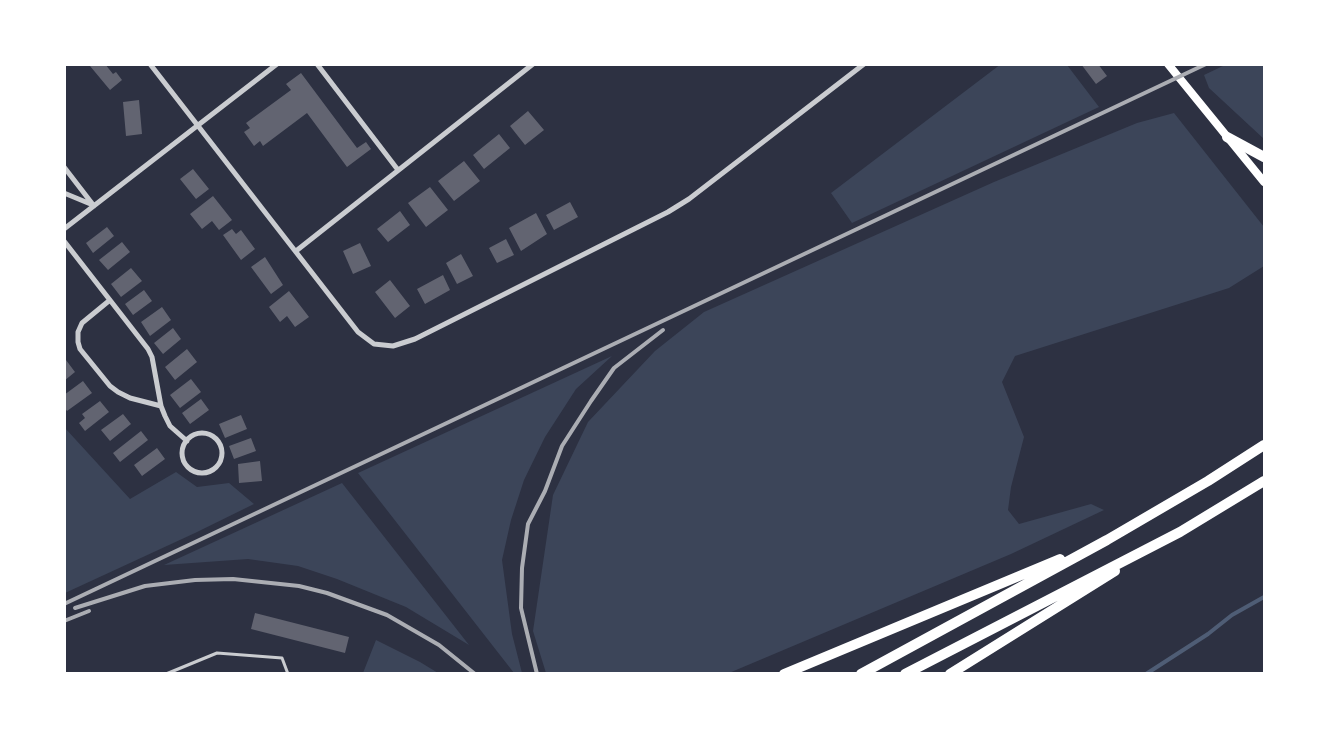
<!DOCTYPE html>
<style>
body{margin:0}
#map{position:relative;width:1329px;height:738px;overflow:hidden;background:#2d3142;font-family:"IBM Plex Sans",sans-serif}
canvas{display:block}
.frame{position:absolute;inset:0;border:66px solid #fff;pointer-events:none}
</style>
<div id="map">
<canvas width="1329" height="738"></canvas>
<div class="frame"></div>
</div>
<script>
const ctx = document.querySelector('canvas').getContext('2d');
ctx.lineJoin = 'round';
function fillPath(path, color) { ctx.fillStyle = color; ctx.fill(path, 'evenodd'); }
const toPath = rows => new Path2D(rows.map(r => 'M' + r).join(''));
function trace(path, color, width, dash) { ctx.strokeStyle = color; ctx.lineWidth = width; ctx.lineCap = dash ? 'butt' : 'round'; ctx.setLineDash(dash || []); ctx.stroke(path); }
const green = toPath([
 [1001,64,1067,65,1099,107,852,223,831,193],
 [1225,65,1264,65,1264,139,1209,88,1204,75],
 [1174,113,1264,227,1264,266,1229,288,1015,356,1002,382,1024,437,1011,487,1008,510,1019,524,1091,504,1104,510,1011,554,729,673,546,673,533,631,553,495,588,422,655,351,704,312,994,182,1137,123],
 [612,356,576,389,545,437,524,480,511,520,502,560,512,634,522,673,514,673,358,473],
 [65,428,130,499,176,472,197,487,229,483,254,504,195,533,65,593],
 [342,483,469,645,406,607,337,579,298,566,248,559,164,565],
 [376,640,420,662,438,673,363,673]
]);
const stream = toPath([
 [1146,674,1208,634,1232,615,1264,597]
]);
const building = toPath([
 [92,64,105,64,113,74,116,72,122,80,110,90,90,66],
 [1081,64,1098,64,1107,76,1096,84],
 [301,73,357,148,366,142,371,149,347,167,307,113,263,146,260,141,254,146,244,132,250,128,246,123,291,90,286,84],
 [139,100,142,134,126,136,123,102],
 [528,111,544,130,525,145,510,126],
 [499,134,510,148,484,169,473,155],
 [464,161,480,181,454,201,438,181],
 [193,169,209,189,196,199,180,179],
 [430,187,448,210,426,227,408,203],
 [213,196,232,220,219,230,212,221,202,229,190,214],
 [570,202,578,217,554,230,546,215],
 [400,211,410,225,388,242,377,229],
 [536,213,547,234,521,251,509,228],
 [107,227,114,236,93,253,86,243],
 [232,229,236,234,241,230,255,249,241,260,223,235],
 [506,239,514,255,497,263,489,248],
 [122,242,130,252,108,270,99,260],
 [360,243,371,266,353,274,343,251],
 [461,254,473,276,457,284,446,263],
 [265,257,283,285,271,294,251,267],
 [131,268,142,281,121,297,111,284],
 [443,275,450,290,425,304,417,289],
 [390,280,410,306,395,318,375,292],
 [144,290,152,301,133,315,125,304],
 [289,291,309,317,295,327,287,316,280,322,269,307],
 [162,307,171,320,150,336,141,322],
 [173,328,181,339,163,354,154,343],
 [187,349,197,362,175,380,165,367],
 [66,360,75,372,64,381,64,362],
 [191,379,201,392,180,408,170,395],
 [83,381,92,393,67,411,64,407,64,395],
 [201,399,209,410,190,424,182,413],
 [100,401,109,412,85,431,79,423,85,418,82,414],
 [123,414,131,424,110,441,101,430],
 [241,415,247,429,225,438,219,424],
 [141,431,148,440,120,462,113,453],
 [251,438,256,451,234,459,229,446],
 [157,448,165,459,142,476,134,465],
 [260,461,262,481,239,483,238,464],
 [255,613,349,637,345,653,251,629]
]);
const service = toPath([
 [166,674,217,653,282,658,288,674]
]);
const minor = toPath([
 [150,64,358,332,374,344,393,346,415,339,668,212,689,199,864,64],
 [317,64,398,170],
 [64,167,94,206],
 [64,193,93,205],
 [64,229,277,64],
 [64,241,148,349,152,357,161,406,165,416,170,426,187,441],
 [296,251,533,64],
 [110,300,82,323,78,332,78,342,80,349,110,386,118,392,130,398,161,406],
 '182 453a20 20 0 1 1 40 0a20 20 0 1 1-40 0Z'
]);
const secondary = toPath([
 [1168,64,1264,182]
]);
const motorway = toPath([
 [1227,137,1264,157],
 [784,674,1060,559],
 [861,674,1107,540,1208,481,1264,445],
 [905,674,1180,532,1264,481],
 [950,674,1115,571]
]);
const rail = toPath([
 [64,604,1206,64],
 [75,608,145,586,195,580,233,579,299,586,327,593,387,615,439,645,475,674],
 [64,621,89,611],
 [537,674,521,608,522,568,528,524,545,491,562,446,591,401,614,368,663,330]
]);
fillPath(green, '#3c4559');
trace(stream, '#4f5d75', 4);
fillPath(building, '#626471');
trace(service, '#caccd0', 3);
trace(minor, '#caccd0', 5);
trace(secondary, '#fff', 8);
trace(motorway, '#fff', 10);
trace(rail, '#abadb3', 4);
</script>
